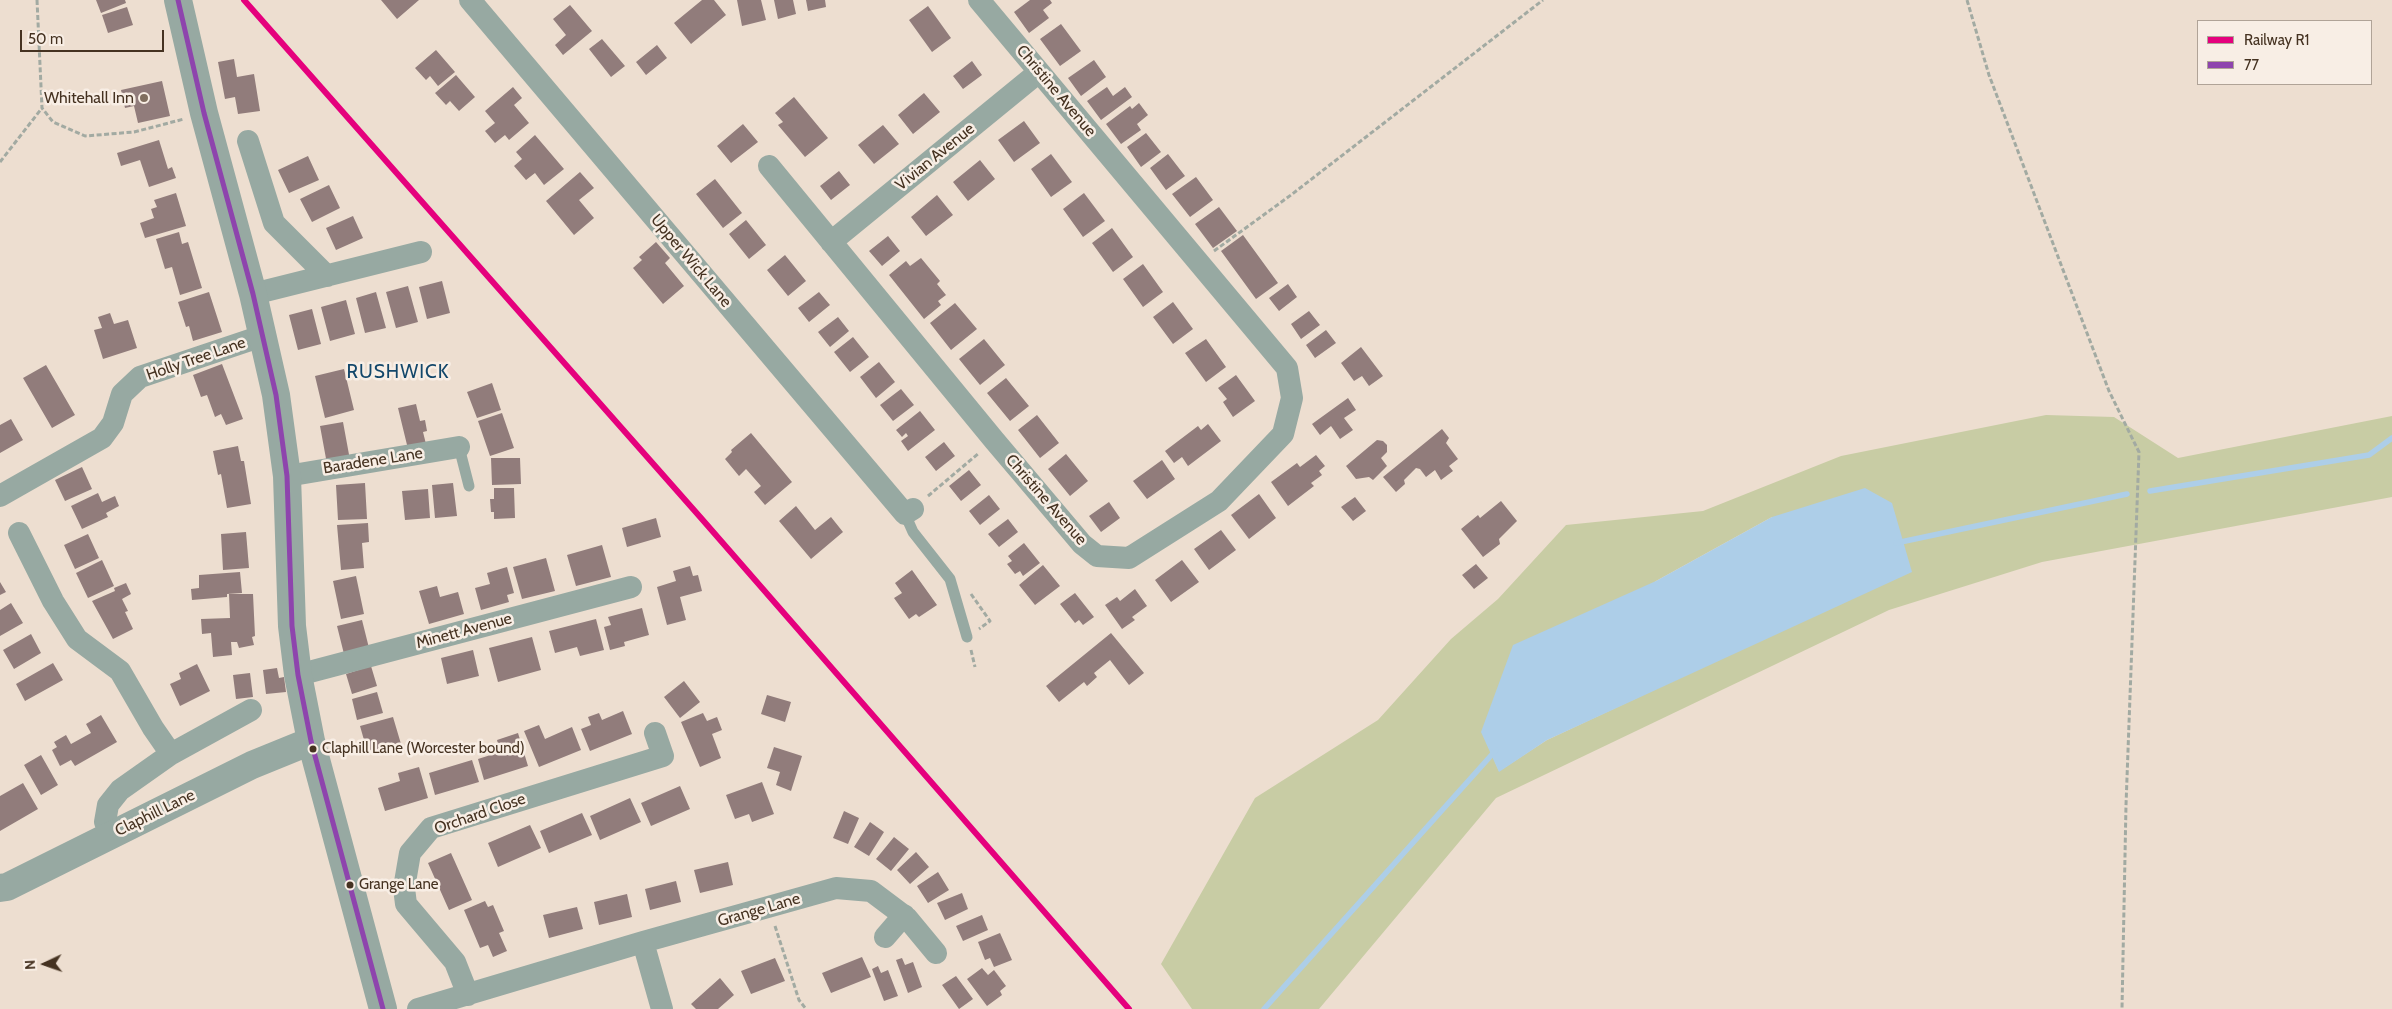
<!DOCTYPE html>
<style>
body{margin:0}
#map{position:relative;width:2392px;height:1009px;overflow:hidden;background:#edded0;font-family:Cabin,sans-serif}
canvas{display:block}
.legend{position:absolute;left:2197px;top:20px;width:175px;height:65px;box-sizing:border-box;background:#f8eee5;border:1px solid #b0a397;margin:0;padding:6px 9px;list-style:none;font-size:15px;color:#453221}
.legend li{display:flex;align-items:center;gap:10px;height:25px}
.legend b{width:25px;border:1px solid #b0a397}
.north{position:absolute;left:20px;top:939px;width:50px;height:50px;-webkit-text-stroke:4px #f8eee5;paint-order:stroke;rotate:267deg;font-size:14px;font-weight:700;line-height:20px;text-align:center;color:#453221}
.north::after{content:'';display:block;margin:auto;width:18px;height:22px;background:#453221;clip-path:polygon(50% 0,100% 100%,50% 72%,0 100%)}
.scale{position:absolute;left:20px;top:30px;width:144px;height:22px;box-sizing:border-box;border:2px solid #453221;border-top:0;padding-left:6px;font-size:15px;line-height:18px;white-space:nowrap;color:#453221;-webkit-text-stroke:4px #f8eee5;paint-order:stroke}
</style>
<div id="map">
<canvas width="2392" height="1009"></canvas>
<ul class="legend">
<li><b style="height:6px;background:#e5007d"></b>Railway R1</li>
<li><b style="height:6px;background:#8e44ad"></b>77</li>
</ul>
<div class="north">N</div>
<div class="scale">50 m</div>
</div>
<script>
const ctx = document.querySelector('canvas').getContext('2d');
ctx.lineJoin = 'round';
function fillPath(path, color) { ctx.fillStyle = color; ctx.fill(path, 'evenodd'); }
const toPath = rows => new Path2D(rows.map(r => 'M' + r).join(''));
function trace(path, color, width, dash) { ctx.strokeStyle = color; ctx.lineWidth = width; ctx.lineCap = dash ? 'butt' : 'round'; ctx.setLineDash(dash || []); ctx.stroke(path); }
function write(font, color, halo, rows, align = 'center') {
  ctx.font = font + ' Cabin,sans-serif'; ctx.lineWidth = 5; ctx.setLineDash([]); ctx.textBaseline = 'middle'; ctx.strokeStyle = halo; ctx.fillStyle = color; for (const [text, x, y, turn = 0] of rows) {
    ctx.save(); ctx.translate(x, y); ctx.rotate((+turn || 0) * Math.PI / 180); ctx.textAlign = isNaN(turn) ? turn : align; if (halo) ctx.strokeText(text, 0, 0); ctx.fillText(text, 0, 0); ctx.restore();
  }
}
const green = toPath([
 [2046,415,2114,417,2178,458,2392,416,2392,497,2042,562,1889,610,1496,798,1319,1009,1192,1009,1161,964,1255,798,1378,720,1451,639,1498,599,1566,525,1703,511,1841,456],
 [1772,517,1733,653,1547,740,1499,771,1482,732,1656,581]
]);
const water = toPath([
 [1865,488,1892,503,1912,572,1547,740,1499,772,1481,732,1513,645,1656,581,1772,517]
]);
const stream = toPath([
 [2150,491,2369,455,2392,438],
 [1896,543,2127,494],
 [1264,1009,1496,750]
]);
const building = toPath([
 [96,0,125,0,126,3,101,13],
 [381,0,419,0,397,19],
 [702,0,714,0,726,15,691,44,674,23],
 [737,0,761,0,766,20,742,26],
 [774,0,793,0,796,14,778,19],
 [806,0,825,0,826,7,808,11],
 [1030,0,1050,0,1052,3,1043,10,1049,18,1029,33,1014,12],
 [570,5,592,31,563,55,555,45,566,35,553,19],
 [928,6,951,38,932,52,909,20],
 [127,7,133,25,108,33,102,15],
 [1061,24,1081,51,1060,66,1040,39],
 [602,39,625,66,611,77,589,49],
 [657,45,667,58,646,75,636,62],
 [436,50,455,72,438,86,430,76,426,80,415,68],
 [234,59,237,77,254,74,260,111,238,114,235,97,225,99,218,62],
 [1094,60,1106,77,1081,96,1068,78],
 [972,61,982,75,963,89,953,76],
 [456,75,475,97,459,111,450,101,446,105,435,93],
 [162,81,170,116,138,123,134,106,125,108,121,90],
 [513,87,522,98,514,105,529,123,509,140,505,135,495,143,485,131,495,123,485,111],
 [1107,87,1113,96,1125,87,1132,97,1101,120,1087,101],
 [924,93,940,112,913,134,898,115],
 [794,97,828,138,805,157,778,125,783,122,775,113],
 [1139,103,1148,115,1137,124,1141,130,1121,144,1106,124,1130,106,1132,109],
 [1024,121,1040,143,1014,162,998,140],
 [743,124,758,142,731,163,717,146],
 [883,125,899,144,874,164,858,145],
 [1146,133,1161,152,1141,167,1127,147],
 [535,135,564,169,544,185,535,173,526,180,514,166,522,159,516,152],
 [159,140,168,169,172,167,176,178,149,187,140,160,121,166,117,153],
 [1051,154,1072,182,1051,197,1031,169],
 [1168,154,1185,176,1166,190,1150,168],
 [308,156,319,180,289,193,278,170],
 [980,160,995,179,968,201,953,182],
 [839,171,850,185,831,200,820,186],
 [580,172,594,188,579,200,594,218,574,235,546,201],
 [1196,177,1213,200,1190,217,1172,194],
 [715,179,742,213,723,228,696,194],
 [329,185,340,208,312,222,300,199],
 [176,193,186,226,145,238,140,223,154,218,151,209,157,207,154,200],
 [1084,193,1105,221,1083,237,1063,209],
 [937,195,953,215,926,236,911,217],
 [1219,207,1237,231,1213,248,1195,224],
 [353,216,363,238,336,250,326,228],
 [746,220,766,245,749,259,729,234],
 [1112,228,1133,257,1113,272,1092,243],
 [179,232,182,244,188,242,202,288,180,295,172,267,165,269,156,239],
 [1243,235,1278,283,1256,299,1221,251],
 [888,236,900,251,882,266,869,251],
 [656,242,670,258,665,263,684,286,663,304,633,268,642,260,639,257],
 [785,255,806,281,788,296,767,270],
 [921,258,940,281,937,284,946,295,938,301,941,305,924,319,889,275,906,261,910,266],
 [1143,264,1163,292,1143,307,1123,279],
 [442,281,450,313,427,319,419,287],
 [1288,284,1297,297,1279,311,1269,298],
 [408,286,418,322,396,328,386,292],
 [209,292,222,332,193,341,189,326,186,327,178,302],
 [376,292,386,328,365,333,356,298],
 [819,292,830,305,809,322,798,308],
 [346,300,355,334,330,341,321,307],
 [1173,302,1193,329,1173,344,1153,317],
 [955,303,977,329,951,350,930,323],
 [312,309,321,344,298,350,289,315],
 [1309,311,1320,325,1301,339,1291,324],
 [110,313,114,324,128,320,137,348,103,359,94,330,102,328,98,317],
 [838,317,849,331,830,347,818,332],
 [1326,330,1336,343,1315,358,1306,345],
 [853,337,869,357,850,372,834,352],
 [984,339,1005,365,980,385,959,359],
 [1206,339,1226,367,1206,382,1185,353],
 [1361,347,1383,376,1369,386,1362,376,1354,381,1341,363],
 [879,362,895,382,876,398,860,377],
 [222,364,243,419,226,425,221,414,215,417,207,395,201,397,193,375],
 [46,365,75,415,52,428,23,378],
 [344,369,354,410,325,418,315,376],
 [1236,375,1255,401,1233,417,1223,402,1227,399,1218,388],
 [1006,378,1029,406,1010,421,987,393],
 [492,383,501,410,477,418,467,392],
 [901,389,914,405,893,421,880,405],
 [1348,398,1356,410,1344,418,1353,430,1340,439,1331,426,1320,435,1312,424],
 [416,404,420,421,425,420,427,431,423,432,426,444,408,449,398,408],
 [920,411,935,430,908,451,901,441,908,436,906,433,902,437,896,430],
 [502,413,514,448,490,456,478,421],
 [1037,415,1059,443,1040,458,1018,430],
 [11,419,23,440,0,453,0,425],
 [343,422,350,460,327,464,320,426],
 [1208,424,1221,441,1188,466,1182,457,1174,463,1165,451,1198,426,1201,430],
 [1442,429,1449,438,1446,443,1458,459,1449,466,1453,471,1441,480,1435,470,1426,477,1420,469,1416,468,1404,480,1405,484,1396,492,1383,477],
 [751,433,792,482,765,505,754,492,761,486,746,469,739,476,725,459,732,452,731,450],
 [1377,440,1383,441,1387,445,1387,452,1381,458,1387,466,1373,480,1369,477,1356,479,1346,466],
 [944,442,955,456,936,471,925,457],
 [238,446,241,461,244,461,251,504,227,508,221,474,218,475,213,451],
 [1066,454,1088,481,1070,496,1048,469],
 [1316,455,1325,466,1319,471,1322,475,1311,483,1314,486,1288,506,1271,482,1297,463,1300,467],
 [491,458,520,458,521,484,492,485],
 [1162,460,1175,479,1147,499,1133,481],
 [82,467,92,489,65,501,55,480],
 [969,470,981,485,961,501,949,486],
 [365,483,367,519,338,520,336,485],
 [453,483,457,516,435,518,432,485],
 [494,488,514,488,515,518,494,519,494,512,491,512,490,499,494,499],
 [428,489,430,518,405,520,402,491],
 [98,493,102,502,115,496,119,506,106,513,108,517,82,529,71,506],
 [1259,494,1276,518,1249,539,1231,515],
 [989,495,1000,509,980,525,969,511],
 [1355,497,1366,511,1353,521,1341,507],
 [1501,501,1517,521,1499,539,1500,544,1483,557,1461,529,1478,515,1480,518],
 [1109,502,1120,518,1101,532,1089,516],
 [796,506,815,530,831,517,843,532,811,559,779,521],
 [656,518,661,537,627,547,622,528],
 [1008,519,1018,532,999,547,988,534],
 [368,523,369,542,362,543,364,568,341,570,337,525],
 [1221,530,1236,550,1209,570,1194,549],
 [246,532,249,568,223,570,221,534],
 [88,534,99,558,75,569,64,545],
 [1024,543,1040,563,1023,576,1020,571,1015,574,1007,564,1012,561,1008,556],
 [602,545,611,577,576,586,567,555],
 [546,558,555,591,522,599,513,567],
 [102,560,114,586,88,598,76,573],
 [1182,560,1199,582,1171,602,1155,580],
 [1476,564,1488,578,1474,589,1462,575],
 [1043,565,1060,586,1035,605,1019,585],
 [690,566,693,576,698,575,702,591,680,597,686,620,667,625,657,587,676,581,673,571],
 [507,567,514,593,507,595,509,602,481,610,475,588,490,584,487,573],
 [912,570,937,605,919,617,916,614,909,619,894,598,902,593,895,583],
 [240,572,242,593,227,594,227,597,192,600,191,589,199,588,199,575],
 [356,576,364,614,341,619,333,581],
 [0,582,6,592,0,595],
 [126,583,131,594,122,599,128,611,125,612,133,629,113,639,92,601,115,591,114,588],
 [437,586,440,597,458,592,464,614,429,624,419,591],
 [1135,589,1147,606,1132,617,1135,620,1122,629,1105,605,1117,597,1120,601],
 [1075,593,1094,617,1083,625,1079,620,1075,623,1060,604],
 [229,594,253,594,255,636,252,637,254,645,239,648,237,642,231,642,232,655,213,657,211,633,202,634,201,619,230,618],
 [11,603,23,623,0,636,0,610],
 [642,608,649,635,624,642,625,646,610,650,604,627,611,625,608,617],
 [596,619,604,650,580,656,577,647,555,653,549,631],
 [362,620,370,652,345,658,337,626],
 [1111,633,1144,673,1129,685,1110,660,1094,673,1097,677,1087,686,1084,682,1059,702,1046,686],
 [31,634,41,653,14,669,3,650],
 [532,637,541,670,498,682,489,648],
 [473,650,479,676,447,684,441,658],
 [53,663,63,680,25,701,16,684],
 [197,664,210,691,180,706,170,684,181,679,179,673],
 [371,666,377,686,352,694,346,674],
 [277,668,279,678,284,677,286,692,266,694,263,670],
 [250,673,253,697,236,699,233,675],
 [684,681,700,702,680,718,664,697],
 [377,692,383,713,357,720,352,699],
 [767,695,791,702,785,722,761,714],
 [623,711,632,734,590,751,581,729,591,725,588,717,599,713,602,720],
 [703,713,707,721,717,717,722,730,712,734,721,758,700,767,681,722],
 [101,715,117,742,75,766,71,760,60,766,52,750,57,747,54,742,66,735,71,744,91,733,86,724],
 [393,717,401,744,368,754,360,726],
 [539,725,545,739,572,727,581,750,539,767,524,731],
 [518,733,528,766,484,780,478,759,500,752,497,740],
 [774,747,802,756,791,791,776,785,780,772,767,768],
 [41,755,58,785,41,795,24,765],
 [472,760,479,782,435,795,429,773],
 [419,767,428,798,385,811,378,788,400,781,398,773],
 [762,782,774,814,752,822,749,814,735,819,726,795],
 [23,783,38,809,0,831,0,796],
 [680,786,690,809,651,826,641,803],
 [630,798,641,822,600,840,590,816],
 [844,811,859,818,848,844,833,838],
 [582,813,592,835,549,853,540,831],
 [870,822,884,832,869,856,854,847],
 [530,825,541,848,498,867,488,843],
 [894,837,909,849,891,871,876,859],
 [916,852,929,867,910,884,897,870],
 [451,853,472,900,449,910,428,863],
 [728,862,733,885,700,893,694,870],
 [938,872,949,890,928,903,917,886],
 [676,881,681,902,650,910,645,889],
 [962,893,968,909,945,920,937,903],
 [627,894,632,917,599,925,594,902],
 [485,901,488,907,493,905,504,931,499,933,507,951,493,957,488,945,480,948,464,910],
 [577,907,583,929,549,938,543,915],
 [982,915,988,930,963,941,956,926],
 [1000,933,1012,960,994,967,990,958,985,960,978,942],
 [862,957,871,977,831,993,822,973],
 [775,958,785,981,751,994,741,971],
 [902,958,905,965,913,962,922,987,908,993,896,960],
 [878,966,881,973,888,970,898,996,884,1001,872,969],
 [982,968,988,975,994,970,1006,986,1000,991,1002,995,987,1006,967,979],
 [956,976,973,999,959,1009,942,985],
 [720,978,734,995,718,1009,696,1009,691,1004]
]);
const path = toPath([
 [37,0,42,108,53,122,85,136,134,132,184,119],
 [1967,0,1989,75,2109,391,2139,452,2126,805,2122,1009],
 [0,162,42,108],
 [1214,251,1291,195,1543,0],
 [928,496,979,453],
 [971,594,990,621,979,629],
 [971,650,975,667],
 [775,926,799,1000,806,1009]
]);
const service = toPath([
 [459,447,469,486],
 [905,514,913,532,950,579,967,637]
]);
const minor = toPath([
 [470,0,905,514,913,509],
 [248,141,274,223,327,276],
 [769,166,994,440,1082,544,1097,556,1129,558,1219,501,1283,434,1292,398,1287,368,979,0],
 [831,242,1039,72],
 [253,294,421,252],
 [287,476,459,447],
 [0,496,102,438,113,423,122,394,140,377,262,336],
 [19,533,53,601,77,639,120,671,153,728,171,754,120,790,108,805,105,822,111,834],
 [298,675,631,587],
 [171,754,251,710],
 [885,937,904,915],
 [643,942,662,1009],
 [468,995,455,962,406,904,404,888,410,853,431,828,663,756,655,733],
 [418,1009,643,942,836,888,871,891,907,918,936,953]
]);
const tertiary = toPath([
 [178,0,204,113,253,294,276,395,287,476,292,626,298,675,311,741,383,1009],
 [0,888,7,887,252,765,311,741]
]);
const bus1 = toPath([
 [178,0,204,113,253,294,276,395,287,476,292,626,298,675,311,741,383,1009]
]);
const rail1 = toPath([
 [244,0,701,518,1129,1009]
]);
const markers = [
 [144,98,5,"#806e5e"],
 [313,749,4.5,"#453221"],
 [350,885,4.5,"#453221"]
];
const busNames = [
 ["Claphill Lane (Worcester bound)",322,749],
 ["Grange Lane",359,885]
];
const streetNames = [
 ["Christine Avenue",1056,91,50],
 ["Vivian Avenue",935,157,-39],
 ["Upper Wick Lane",691,261,50],
 ["Holly Tree Lane",196,359,-19],
 ["Baradene Lane",373,461,-9],
 ["Christine Avenue",1046,500,49],
 ["Minett Avenue",464,631,-15],
 ["Claphill Lane",155,813,-26],
 ["Orchard Close",480,814,-19],
 ["Grange Lane",759,910,-16]
];
const poiNames = [
 ["Whitehall Inn",134,98]
];
const quarterNames = [
 ["RUSHWICK",398,372]
];
fillPath(green, '#c8cca4');
fillPath(water, '#adcee8');
trace(stream, '#adcee8', 5.5);
fillPath(building, '#917c7b');
trace(path, '#a2aaa2', 3, [5, 2.5]);
trace(service, '#97a9a2', 11);
trace(minor, '#97a9a2', 22);
trace(tertiary, '#97a9a2', 28);
trace(bus1, '#8e44ad', 5);
trace(rail1, '#e5007d', 6);
for (const [x, y, r, color] of markers) { const dot = new Path2D(); dot.arc(x, y, r, 0, 2 * Math.PI); ctx.fillStyle = color; ctx.fill(dot); trace(dot, '#f8eee5', 2); }
write('15px', '#453221', '#f8eee5', busNames, 'left');
write('16px', '#453221', '#f8eee5', streetNames);
write('16px', '#453221', '#f8eee5', poiNames, 'right');
ctx.letterSpacing = '1px';
write('19px', '#13476a', '#f8eee5', quarterNames);
ctx.letterSpacing = '0px';
</script>
